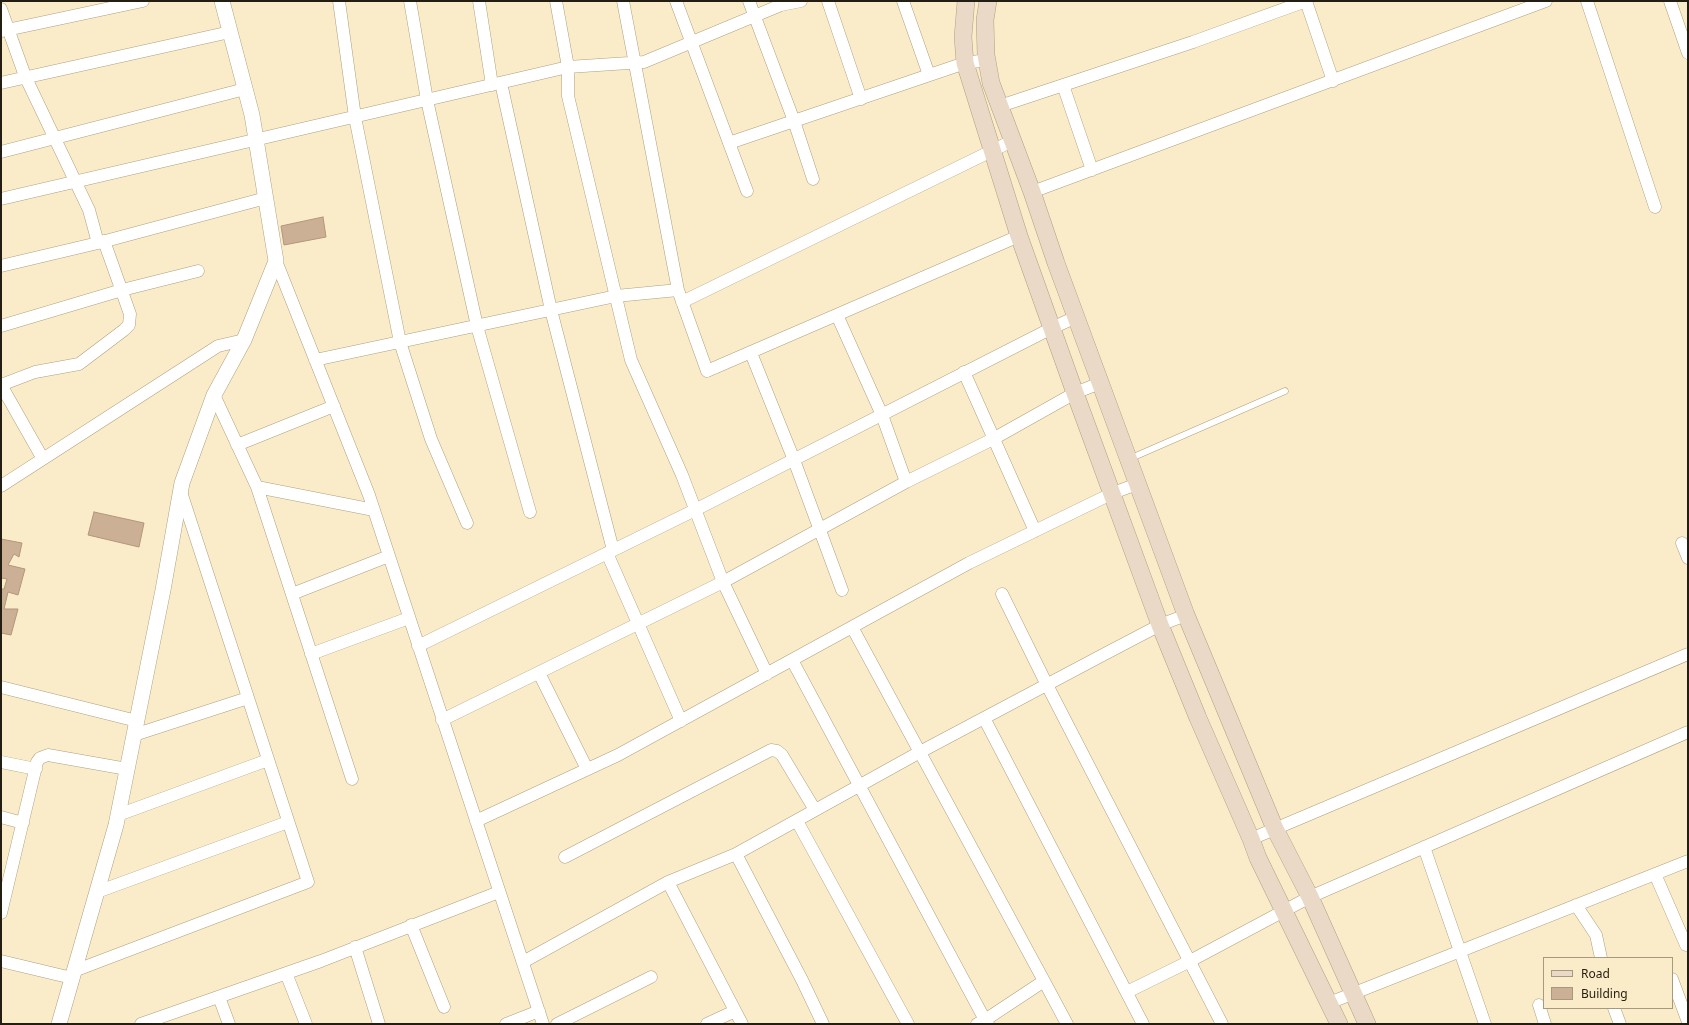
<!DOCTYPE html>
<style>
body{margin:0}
#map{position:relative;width:1689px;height:1025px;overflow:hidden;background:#fbecc9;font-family:"Noto Sans",sans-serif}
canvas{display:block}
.frame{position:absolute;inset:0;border:2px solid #231e11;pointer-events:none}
.legend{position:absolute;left:1543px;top:957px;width:130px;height:52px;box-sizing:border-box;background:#fbecc9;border:1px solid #a59a7f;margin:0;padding:5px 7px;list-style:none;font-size:12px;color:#231e11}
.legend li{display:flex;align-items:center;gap:8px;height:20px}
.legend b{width:20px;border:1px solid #a59a7f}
</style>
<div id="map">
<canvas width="1689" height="1025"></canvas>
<div class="frame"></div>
<ul class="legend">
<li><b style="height:5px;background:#ead9c7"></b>Road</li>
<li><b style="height:11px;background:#cbb095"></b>Building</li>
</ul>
</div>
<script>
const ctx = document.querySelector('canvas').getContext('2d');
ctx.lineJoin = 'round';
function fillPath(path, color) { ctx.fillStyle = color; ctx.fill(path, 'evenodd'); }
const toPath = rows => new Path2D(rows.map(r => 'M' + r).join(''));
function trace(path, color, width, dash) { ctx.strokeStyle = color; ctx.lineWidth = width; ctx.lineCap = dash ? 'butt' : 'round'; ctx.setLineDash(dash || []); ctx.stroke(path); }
const building = toPath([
 [323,217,326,237,284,245,281,226,323,217],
 [94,512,144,523,139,547,88,535,94,512],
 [1,539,22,543,19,557,14,554,8,565,25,569,18,595,8,592,4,609,18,609,11,635,1,633,1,589,4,589,7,579,1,578,1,539]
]);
const service = toPath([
 [1129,459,1285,391]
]);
const minor = toPath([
 [339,1,355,117,400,342,431,439,467,523],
 [410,1,427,100,477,326,530,512],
 [479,1,492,85],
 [623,1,678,290],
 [676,1,747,191],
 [749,1,794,121,813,179],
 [828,1,861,99],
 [903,1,929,75],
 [1306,1,1333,81],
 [1587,1,1655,207],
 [1670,1,1688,53],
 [1,9,25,76,89,210,98,243,1,266],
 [2,31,143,1],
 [1,83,230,32],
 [501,83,551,310,613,550],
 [1063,85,1092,170],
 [1000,106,1193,42,1306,1],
 [729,143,965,63,987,60],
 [1,152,245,89],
 [1032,192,1546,1],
 [1,199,568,67,556,1],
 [98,243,266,198],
 [276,261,369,495,543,1024],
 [682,302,1012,141],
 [837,315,882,415,906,482],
 [1,326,122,290,198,271],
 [751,353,794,460,842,590],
 [315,360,616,296,678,290,707,371,1019,236],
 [964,372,1035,531],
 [1,385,35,372,79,364,124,330,129,325,130,314,104,241],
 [1,385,43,459],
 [214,395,257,487],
 [237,445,334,406],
 [1,486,218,346,244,340],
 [1682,543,1688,558],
 [607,553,681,721],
 [292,594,389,556],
 [1002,594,1047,685,1222,1024],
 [852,627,1044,981,985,1020,988,1024],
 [418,646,695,510,1052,328,1076,317],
 [311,654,409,618],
 [792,660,985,1020,977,1024],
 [539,673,587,769],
 [767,674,723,582,682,475,631,360,568,96,568,67,644,62,781,5,801,1],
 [1,687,137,721],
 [984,718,1143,1024],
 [442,720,723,582,906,482,993,439,1075,393,1100,383],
 [134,735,248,698],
 [1,762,36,769],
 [352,779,257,487,374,510],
 [118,815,268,760],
 [1,817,23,823],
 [476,821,618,755,969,563,1113,493,1137,484],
 [797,821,908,1024],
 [1251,839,1688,654],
 [1424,847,1485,1024],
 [736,854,668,882,742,1024],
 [565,857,771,750,777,751,782,755,815,810],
 [1655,874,1686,945],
 [97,892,288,822],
 [1576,905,1596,935,1601,958],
 [1,913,37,762,40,758,48,755,127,769],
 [411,925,444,1007],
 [355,947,379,1024],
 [1,961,72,978],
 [523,962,668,882],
 [74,971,308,882,181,492],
 [286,973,306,1024],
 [1672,979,1688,1022],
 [1044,981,1067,1024],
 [1127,992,1190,961,1310,897,1688,732],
 [219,997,229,1024],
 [1329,1003,1688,861],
 [1539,1005,1545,1024],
 [1614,1008,1620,1024],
 [141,1024,321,961,499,892],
 [506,1024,539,1011],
 [557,1024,651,977],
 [707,1024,735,1011],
 [823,1024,802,980,736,854,920,752,1099,657,1160,625,1186,615]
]);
const tertiary = toPath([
 [59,1024,116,825,163,590,182,483,214,395,244,340,276,261,252,115,222,1]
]);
const secondary = toPath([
 [966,1,963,37,965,63,1019,236,1075,393,1160,625,1198,718,1251,839,1258,858,1339,1024],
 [988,1,985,20,986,55,991,83,1032,192,1056,263,1186,615,1275,829,1310,897,1367,1024]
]);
fillPath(building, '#cbb095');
trace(building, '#b1967c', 1);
trace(service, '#aea07f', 7);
trace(minor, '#aea07f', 13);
trace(tertiary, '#aea07f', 16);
trace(secondary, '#aea07f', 18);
trace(service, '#fff', 6);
trace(minor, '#fff', 12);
trace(tertiary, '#fff', 15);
trace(secondary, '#ead9c7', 17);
</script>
